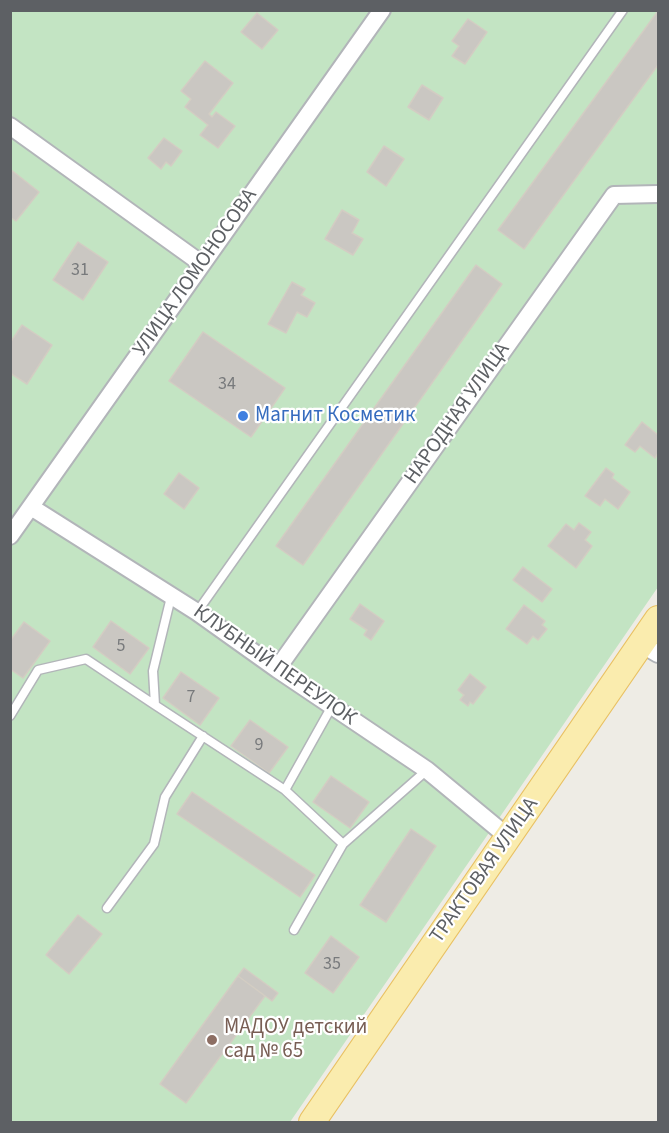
<!DOCTYPE html>
<meta charset="utf-8">
<style>
body{margin:0}
#map{position:relative;width:669px;height:1133px;overflow:hidden;background:#eeece5;font-family:"Source Sans 3",sans-serif}
canvas{display:block}
.frame{position:absolute;inset:0;border:12px solid #5d6064;pointer-events:none}
</style>
<div id="map">
<canvas width="669" height="1133"></canvas>
<div class="frame"></div>
</div>
<script>
const ctx = document.querySelector('canvas').getContext('2d');
ctx.lineJoin = 'round';
function fillPath(path, color) { ctx.fillStyle = color; ctx.fill(path, 'evenodd'); }
const toPath = rows => new Path2D(rows.map(r => 'M' + r).join(''));
function trace(path, color, width, dash) { ctx.strokeStyle = color; ctx.lineWidth = width; ctx.lineCap = dash ? 'butt' : 'round'; ctx.setLineDash(dash || []); ctx.stroke(path); }
function write(font, color, halo, rows, align = 'center') {
  ctx.font = font + ' "Source Sans 3",sans-serif'; ctx.lineWidth = 4.5; ctx.setLineDash([]); ctx.textBaseline = 'middle'; ctx.strokeStyle = halo; ctx.fillStyle = color; for (const [text, x, y, turn = 0] of rows) {
    ctx.save(); ctx.translate(x, y); ctx.rotate((+turn || 0) * Math.PI / 180); ctx.textAlign = isNaN(turn) ? turn : align; if (halo) ctx.strokeText(text, 0, 0); ctx.fillText(text, 0, 0); ctx.restore();
  }
}
const green = toPath([
 [10,11,658,11,658,587,290,1122,11,1122]
]);
const building = toPath([
 [658,11,658,65,524,249,498,230,658,11],
 [257,13,278,30,262,49,241,32,257,13],
 [468,19,487,32,465,64,452,56,459,46,452,41,468,19],
 [205,61,233,83,209,114,212,117,216,112,235,126,218,148,200,135,208,125,185,107,191,99,181,91,205,61],
 [422,85,443,98,429,120,408,107,422,85],
 [164,138,182,151,171,166,166,162,161,169,148,158,164,138],
 [384,146,404,159,386,186,367,172,384,146],
 [10,169,39,192,16,221,10,217,10,169],
 [342,210,359,220,352,233,363,239,353,255,325,239,342,210],
 [78,242,108,262,83,300,53,280,78,242],
 [476,265,502,284,303,565,276,546,476,265],
 [292,282,305,289,301,295,315,303,307,317,297,312,286,333,268,324,292,282],
 [22,325,52,345,27,384,10,373,10,343,22,325],
 [203,332,285,388,251,437,169,381,203,332],
 [642,422,658,435,658,453,655,458,640,446,635,452,625,445,642,422],
 [606,468,614,474,612,478,630,492,618,509,605,499,600,506,585,496,606,468],
 [179,473,199,488,184,509,164,494,179,473],
 [579,523,591,532,585,540,592,546,576,568,548,546,566,524,574,530,579,523],
 [523,567,552,589,542,602,513,580,523,567],
 [360,604,384,621,371,640,364,635,367,630,350,619,360,604],
 [524,605,545,621,542,625,547,629,538,640,533,636,527,644,506,629,524,605],
 [111,621,149,648,130,674,93,647,111,621],
 [24,622,50,641,23,678,10,669,10,641,24,622],
 [181,672,219,698,200,725,163,698,181,672],
 [470,674,486,687,473,704,470,702,468,706,460,700,464,695,458,690,470,674],
 [250,720,288,747,269,773,231,746,250,720],
 [331,776,369,802,350,828,313,802,331,776],
 [192,792,315,875,300,897,177,814,192,792],
 [411,829,436,846,386,922,360,905,411,829],
 [78,915,102,934,69,974,46,955,78,915],
 [331,936,359,957,333,993,305,973,331,936],
 [244,968,278,993,272,1001,238,976,244,968],
 [238,976,265,996,186,1103,160,1084,238,976]
]);
const lane = toPath([
 [171,597,153,671,155,705,285,790],
 [197,612,623,10],
 [332,706,285,790,343,844],
 [10,716,38,670,86,659,155,705],
 [107,908,154,844,165,797,203,736],
 [294,930,343,844,427,770]
]);
const street = toPath([
 [10,126,202,264],
 [31,507,197,612,277,669,427,770,508,837],
 [10,536,382,10],
 [641,644,658,654],
 [277,669,614,195,658,194]
]);
const primary = toPath([
 [312,1122,658,619]
]);
const markers = [
 [243,416,6,"#3f7fe0"],
 [212,1040,6,"#8d6e63"]
];
const numberNames = [
 ["31",80,271],
 ["34",227,385],
 ["5",121,647],
 ["7",191,698],
 ["9",259,746],
 ["35",332,965]
];
const streetNames = [
 ["УЛИЦА ЛОМОНОСОВА",196,273,-55],
 ["НАРОДНАЯ УЛИЦА",458,414,-55],
 ["КЛУБНЫЙ ПЕРЕУЛОК",274,666,35],
 ["ТРАКТОВАЯ УЛИЦА",485,871,-55]
];
const shopNames = [
 ["Магнит Косметик",255,416]
];
const educationNames = [
 ["МАДОУ детский",224,1028],
 ["сад № 65",224,1052]
];
fillPath(green, '#c3e4c3');
fillPath(building, '#cac7c2');
trace(building, '#d3cdc3', 1.5);
trace(lane, '#b2b5b9', 11);
trace(street, '#b2b5b9', 20);
trace(primary, '#e9c163', 28);
trace(lane, '#fff', 8);
trace(street, '#fff', 16);
trace(primary, '#faecae', 26);
for (const [x, y, r, color] of markers) { const dot = new Path2D(); dot.arc(x, y, r, 0, 2 * Math.PI); ctx.fillStyle = color; ctx.fill(dot); trace(dot, '#fff', 2); }
write('18px', '#787a7c', null, numberNames);
write('21px', '#5d6064', '#fff', streetNames);
write('21px', '#366cbe', '#fff', shopNames, 'left');
write('21px', '#785e54', '#fff', educationNames, 'left');
</script>
